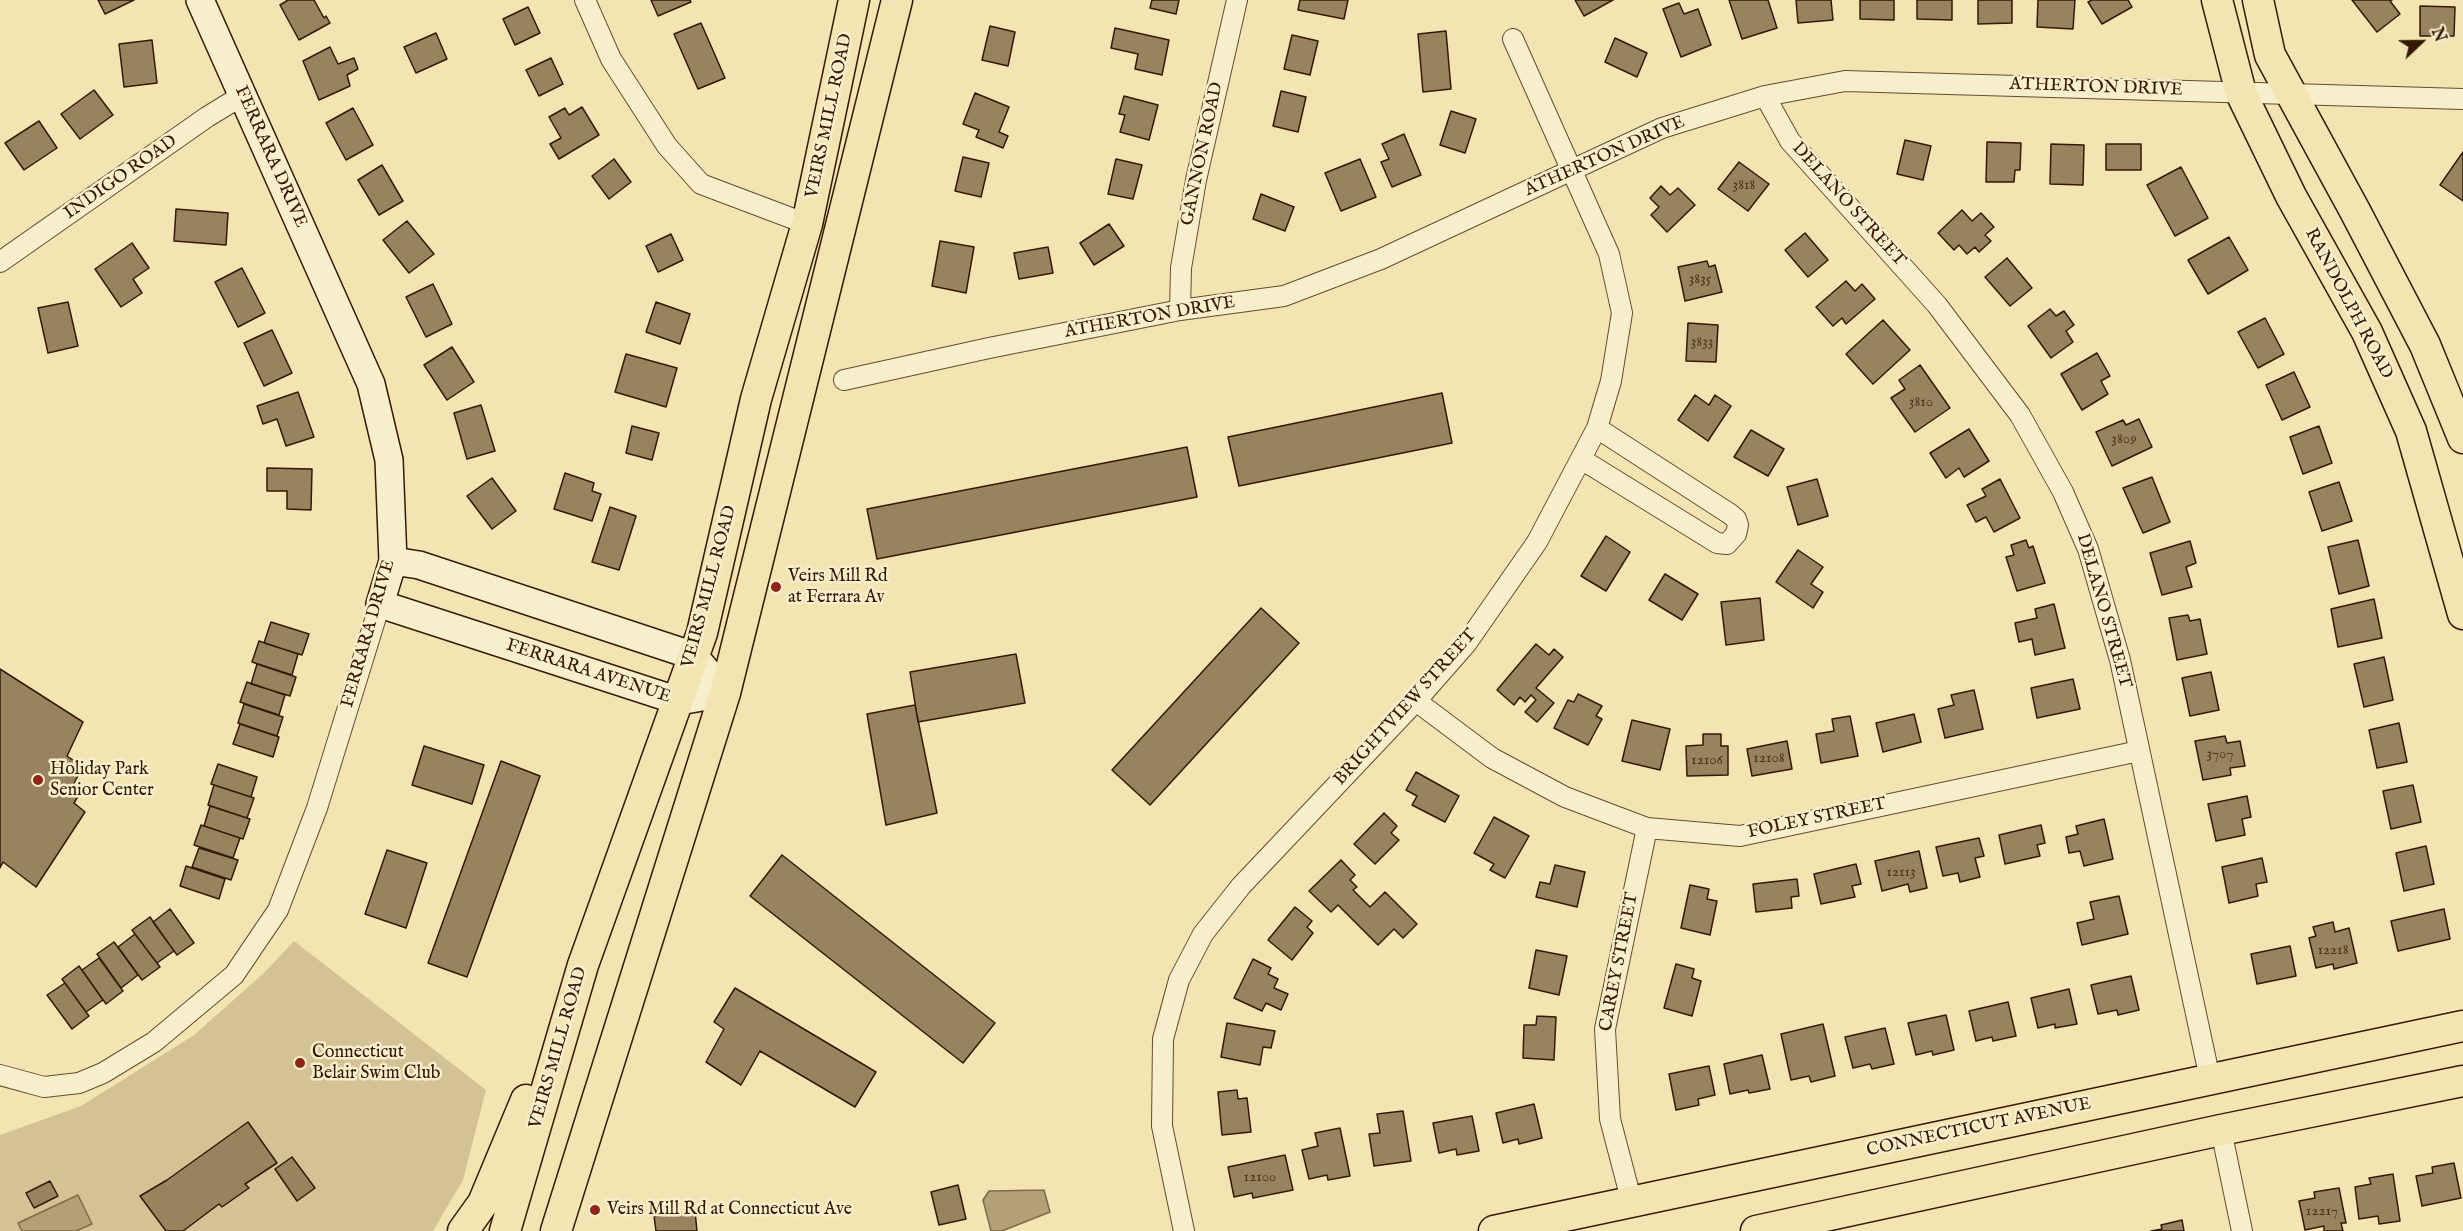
<!DOCTYPE html>
<style>
body{margin:0}
#map{position:relative;width:2463px;height:1231px;overflow:hidden;background:#f3e5b1;font-family:"IM FELL English",serif}
canvas{display:block}
.north{position:absolute;left:2391px;top:12px;width:60px;height:60px;-webkit-text-stroke:4px #f7eecc;paint-order:stroke;rotate:68deg;font-size:16px;font-weight:700;line-height:24px;text-align:center;color:#351906}
.north::after{content:'';display:block;margin:auto;width:21px;height:27px;background:#351906;clip-path:polygon(50% 0,100% 100%,50% 72%,0 100%)}
</style>
<div id="map">
<canvas width="2463" height="1231"></canvas>
<div class="north">N</div>
</div>
<script>
const ctx = document.querySelector('canvas').getContext('2d');
ctx.lineJoin = 'round';
function fillPath(path, color) { ctx.fillStyle = color; ctx.fill(path, 'evenodd'); }
const toPath = rows => new Path2D(rows.map(r => 'M' + r).join(''));
function trace(path, color, width, dash) { ctx.strokeStyle = color; ctx.lineWidth = width; ctx.lineCap = dash ? 'butt' : 'round'; ctx.setLineDash(dash || []); ctx.stroke(path); }
function write(font, color, halo, rows, align = 'center') {
  ctx.font = font + ' "IM FELL English",serif'; ctx.lineWidth = 5; ctx.setLineDash([]); ctx.textBaseline = 'middle'; ctx.strokeStyle = halo; ctx.fillStyle = color; for (const [text, x, y, turn = 0] of rows) {
    ctx.save(); ctx.translate(x, y); ctx.rotate((+turn || 0) * Math.PI / 180); ctx.textAlign = isNaN(turn) ? turn : align; if (halo) ctx.strokeText(text, 0, 0); ctx.fillText(text, 0, 0); ctx.restore();
  }
}
const green = toPath([
 [294,941,486,1090,463,1180,433,1231,0,1231,0,1135,81,1106,194,1035,266,971]
]);
const water = toPath([
 [1044,1190,1050,1212,1002,1231,991,1231,983,1200,989,1191,1044,1190],
 [78,1195,92,1224,76,1231,22,1231,18,1223,78,1195]
]);
const building = toPath([
 [98,0,134,0,105,14,98,0],
 [288,0,314,0,324,18,326,16,330,23,299,40,280,5,288,0],
 [651,0,690,0,691,2,658,16,651,0],
 [1152,0,1179,0,1176,14,1150,8,1152,0],
 [1300,0,1348,0,1344,19,1298,10,1300,0],
 [1575,0,1613,0,1584,16,1575,0],
 [1729,0,1768,0,1777,28,1742,39,1729,0],
 [1796,0,1831,0,1833,20,1798,23,1796,0],
 [1860,0,1894,0,1894,20,1860,19,1860,0],
 [1917,0,1952,0,1952,20,1917,19,1917,0],
 [1978,0,2012,0,2012,23,1978,24,1978,0],
 [2038,0,2075,0,2073,29,2037,27,2038,0],
 [2092,0,2128,0,2132,7,2102,24,2088,2,2092,0],
 [2352,0,2392,0,2390,1,2400,14,2377,32,2352,0],
 [1679,3,1684,14,1698,9,1711,45,1681,57,1663,9,1679,3],
 [2420,6,2455,7,2454,36,2420,36,2420,6],
 [528,7,540,33,515,45,503,19,528,7],
 [701,23,725,78,698,89,674,34,701,23],
 [990,26,1015,32,1008,66,982,60,990,26],
 [1115,28,1169,40,1162,75,1135,69,1138,54,1111,48,1115,28],
 [1446,31,1451,89,1423,92,1418,34,1446,31],
 [436,33,447,59,416,73,404,47,436,33],
 [1292,35,1318,41,1310,75,1284,69,1292,35],
 [1615,38,1647,53,1637,77,1605,62,1615,38],
 [152,40,157,83,124,87,119,44,152,40],
 [330,47,338,64,354,58,358,69,347,75,350,86,319,100,303,61,330,47],
 [551,58,563,84,539,96,526,70,551,58],
 [94,90,113,115,80,139,61,114,94,90],
 [1281,91,1306,97,1298,132,1273,126,1281,91],
 [975,93,1009,107,999,132,1008,136,1003,148,976,137,979,130,963,124,975,93],
 [1124,96,1158,105,1149,140,1120,132,1125,115,1119,114,1124,96],
 [582,107,599,135,559,159,550,144,561,138,549,117,565,108,569,115,582,107],
 [353,108,373,145,346,160,326,123,353,108],
 [1451,111,1476,119,1465,153,1440,145,1451,111],
 [39,121,57,148,24,170,5,143,39,121],
 [1404,134,1421,175,1392,187,1381,162,1389,159,1382,144,1404,134],
 [1905,140,1931,146,1923,180,1897,174,1905,140],
 [1987,142,2021,143,2020,170,2015,170,2014,182,1986,182,1987,142],
 [2051,144,2084,145,2083,185,2050,184,2051,144],
 [2106,144,2141,144,2141,170,2106,170,2106,144],
 [2463,152,2463,201,2440,185,2463,152],
 [963,157,989,163,981,197,955,191,963,157],
 [614,159,631,182,609,199,592,176,614,159],
 [1116,159,1142,165,1133,199,1108,194,1116,159],
 [1360,159,1376,197,1341,211,1325,173,1360,159],
 [1739,162,1769,184,1748,211,1718,189,1739,162],
 [382,165,403,201,379,215,358,180,382,165],
 [2181,167,2208,218,2175,236,2147,185,2181,167],
 [1661,186,1670,195,1678,188,1695,205,1667,232,1651,215,1659,207,1650,198,1661,186],
 [1261,194,1294,207,1285,231,1253,219,1261,194],
 [176,209,228,213,226,245,174,241,176,209],
 [1962,210,1972,221,1981,213,1994,227,1985,235,1991,241,1979,252,1975,247,1967,254,1959,245,1954,250,1938,233,1962,210],
 [407,221,434,254,409,273,383,240,407,221],
 [1109,224,1124,246,1094,265,1080,243,1109,224],
 [1805,233,1828,260,1808,277,1785,250,1805,233],
 [671,234,683,260,658,272,646,246,671,234],
 [2229,237,2248,270,2208,294,2188,260,2229,237],
 [940,241,974,247,966,293,932,286,940,241],
 [132,243,149,268,133,279,142,293,121,307,95,269,132,243],
 [1048,247,1053,273,1019,279,1014,253,1048,247],
 [2007,258,2032,288,2010,306,1985,277,2007,258],
 [1707,261,1709,267,1715,265,1722,292,1685,301,1678,267,1707,261],
 [242,268,265,313,238,327,215,282,242,268],
 [1846,281,1855,291,1862,284,1875,299,1846,324,1842,318,1833,326,1816,307,1846,281],
 [433,284,452,324,426,337,406,297,433,284],
 [68,302,78,346,48,353,38,308,68,302],
 [656,302,690,314,680,344,646,332,656,302],
 [2050,309,2056,316,2064,311,2074,325,2066,331,2073,342,2051,358,2028,326,2050,309],
 [2265,318,2284,354,2258,368,2238,332,2265,318],
 [1883,320,1910,350,1873,384,1846,354,1883,320],
 [1688,323,1718,325,1716,362,1686,361,1688,323],
 [272,330,292,373,264,386,244,343,272,330],
 [452,347,474,382,447,400,424,365,452,347],
 [2097,353,2110,376,2101,381,2108,394,2082,410,2061,374,2097,353],
 [626,354,677,368,666,407,615,392,626,354],
 [1920,365,1950,408,1915,432,1891,398,1905,389,1899,380,1920,365],
 [2294,372,2310,407,2282,420,2266,385,2294,372],
 [298,392,314,437,286,446,277,419,263,424,257,406,298,392],
 [1442,393,1452,443,1239,486,1228,437,1442,393],
 [1695,395,1709,405,1715,395,1731,406,1708,441,1678,420,1695,395],
 [481,405,495,451,467,459,454,413,481,405],
 [2139,419,2152,447,2112,466,2096,432,2123,420,2126,425,2139,419],
 [632,426,659,433,652,460,626,453,632,426],
 [2319,426,2332,463,2303,474,2290,437,2319,426],
 [1969,429,1989,461,1964,477,1959,468,1946,478,1930,453,1969,429],
 [1751,430,1784,449,1768,476,1734,457,1751,430],
 [1187,447,1197,497,877,559,867,509,1187,447],
 [267,468,312,469,311,510,287,509,287,491,267,491,267,468],
 [565,473,594,483,592,491,601,494,592,521,554,509,565,473],
 [2152,477,2170,522,2143,533,2123,488,2152,477],
 [492,478,516,511,492,529,467,496,492,478],
 [1817,479,1828,516,1798,525,1787,487,1817,479],
 [2000,479,2020,518,1994,532,1986,517,1976,522,1967,505,1986,496,1982,489,2000,479],
 [2339,482,2352,521,2322,531,2309,492,2339,482],
 [610,507,636,516,619,570,592,562,610,507],
 [1606,536,1630,552,1606,591,1581,576,1606,536],
 [2026,540,2029,548,2033,546,2045,583,2017,591,2006,557,2014,555,2011,545,2026,540],
 [2358,540,2369,586,2339,594,2328,547,2358,540],
 [2190,541,2196,563,2186,567,2192,587,2162,595,2150,553,2190,541],
 [1798,550,1823,567,1811,584,1823,592,1813,608,1776,582,1798,550],
 [1665,574,1698,594,1682,620,1649,600,1665,574],
 [1760,598,1764,640,1726,645,1721,602,1760,598],
 [2374,599,2382,638,2338,647,2331,609,2374,599],
 [2054,604,2065,648,2035,655,2032,639,2019,642,2015,623,2037,618,2035,609,2054,604],
 [1261,608,1299,643,1150,805,1112,770,1261,608],
 [2188,615,2190,621,2200,619,2207,654,2177,660,2169,618,2188,615],
 [271,622,309,634,302,655,264,643,271,622],
 [259,641,298,654,292,675,252,662,259,641],
 [1536,644,1549,655,1554,649,1563,657,1536,688,1554,703,1537,722,1525,712,1536,700,1531,695,1525,702,1520,697,1514,705,1497,690,1536,644],
 [1016,654,1025,703,918,722,910,672,1016,654],
 [2384,657,2393,700,2364,707,2354,664,2384,657],
 [257,664,296,677,290,696,251,684,257,664],
 [0,669,83,722,67,756,77,763,75,767,80,772,72,787,80,793,74,803,85,812,36,887,3,862,0,868,0,669],
 [2211,672,2219,710,2190,716,2182,678,2211,672],
 [2073,679,2080,709,2037,718,2031,688,2073,679],
 [247,682,285,695,279,715,240,702,247,682],
 [1974,690,1983,729,1945,738,1938,709,1954,705,1951,695,1974,690],
 [1578,694,1602,706,1596,716,1602,719,1588,745,1554,728,1568,700,1574,702,1578,694],
 [244,704,283,717,277,736,238,723,244,704],
 [915,705,937,813,886,825,867,714,915,705],
 [1914,714,1921,742,1883,752,1876,723,1914,714],
 [1850,716,1858,756,1821,763,1816,734,1834,731,1832,719,1850,716],
 [1632,720,1670,729,1660,770,1622,761,1632,720],
 [2399,723,2407,762,2377,768,2369,730,2399,723],
 [240,724,279,737,273,757,233,744,240,724],
 [1703,734,1721,734,1721,746,1728,746,1728,775,1687,776,1686,746,1703,745,1703,734],
 [2225,736,2227,743,2240,741,2245,766,2230,768,2231,775,2203,780,2195,741,2225,736],
 [1787,741,1792,769,1752,776,1747,749,1787,741],
 [424,746,484,765,472,804,412,785,424,746],
 [501,761,540,776,467,977,428,963,501,761],
 [218,764,257,777,251,797,211,784,218,764],
 [1416,772,1459,796,1445,822,1412,805,1417,796,1406,790,1416,772],
 [214,785,254,798,247,818,208,805,214,785],
 [2413,785,2421,822,2391,829,2383,791,2413,785],
 [2247,796,2251,817,2242,819,2245,835,2216,841,2208,804,2247,796],
 [210,806,250,819,243,839,204,826,210,806],
 [1384,813,1397,826,1391,833,1399,840,1375,864,1354,844,1384,813],
 [1494,817,1529,836,1505,878,1490,870,1494,864,1474,853,1494,817],
 [2104,819,2113,859,2084,866,2080,851,2069,853,2066,837,2078,834,2076,826,2104,819],
 [201,825,240,838,233,858,194,845,201,825],
 [2041,825,2045,843,2037,845,2040,856,2005,864,1999,835,2041,825],
 [1979,838,1984,856,1975,858,1980,877,1960,882,1958,873,1943,876,1936,847,1979,838],
 [2426,846,2434,884,2404,891,2396,853,2426,846],
 [199,848,238,860,231,880,192,867,199,848],
 [387,850,427,863,406,928,365,914,387,850],
 [1919,851,1927,888,1910,892,1908,884,1882,891,1875,861,1919,851],
 [782,855,995,1023,963,1063,750,896,782,855],
 [2262,858,2267,882,2256,884,2258,896,2229,903,2222,867,2262,858],
 [1341,860,1355,875,1350,880,1357,887,1353,890,1370,907,1385,892,1417,924,1403,938,1394,929,1378,945,1338,905,1331,912,1309,891,1341,860],
 [1856,864,1861,884,1852,886,1855,897,1821,904,1814,874,1856,864],
 [1555,865,1585,872,1577,907,1536,897,1540,882,1550,884,1555,865],
 [186,866,225,879,219,899,180,886,186,866],
 [1797,879,1799,896,1791,897,1792,908,1756,912,1753,884,1797,879],
 [1690,885,1709,889,1707,899,1717,901,1710,935,1681,928,1690,885],
 [2119,896,2128,934,2082,945,2077,923,2094,919,2090,902,2119,896],
 [1295,907,1312,921,1307,927,1313,933,1292,960,1268,940,1295,907],
 [170,909,194,943,177,955,153,922,170,909],
 [2444,909,2450,939,2398,951,2391,921,2444,909],
 [150,917,174,951,157,963,132,930,150,917],
 [2333,922,2335,932,2349,928,2357,963,2334,969,2333,964,2316,968,2309,938,2316,936,2313,927,2333,922],
 [135,934,160,967,142,980,118,947,135,934],
 [114,942,138,975,121,988,97,954,114,942],
 [2290,946,2296,976,2257,984,2251,954,2290,946],
 [1536,950,1567,956,1559,995,1529,988,1536,950],
 [99,958,123,991,106,1004,82,970,99,958],
 [1253,959,1271,968,1268,974,1278,979,1274,988,1288,994,1281,1010,1266,1003,1262,1011,1234,998,1253,959],
 [1676,964,1694,969,1692,978,1701,981,1692,1016,1664,1008,1676,964],
 [79,966,103,1000,86,1012,62,979,79,966],
 [2131,976,2139,1010,2118,1015,2117,1010,2098,1014,2091,985,2131,976],
 [65,983,89,1016,72,1029,47,995,65,983],
 [735,988,876,1072,855,1107,760,1051,741,1085,706,1062,724,1029,714,1022,735,988],
 [2069,989,2077,1024,2055,1028,2055,1024,2038,1028,2031,998,2069,989],
 [2008,1002,2016,1036,1993,1041,1992,1037,1976,1041,1969,1011,2008,1002],
 [1946,1015,1954,1050,1933,1055,1932,1051,1916,1055,1908,1023,1946,1015],
 [1537,1016,1556,1017,1554,1060,1523,1058,1524,1025,1536,1025,1537,1016],
 [1227,1023,1275,1031,1271,1048,1263,1047,1260,1065,1221,1057,1227,1023],
 [1823,1024,1835,1076,1811,1082,1809,1076,1791,1080,1781,1034,1823,1024],
 [1885,1028,1894,1064,1872,1069,1870,1064,1853,1068,1845,1037,1885,1028],
 [1762,1055,1770,1089,1749,1093,1748,1090,1730,1094,1724,1064,1762,1055],
 [1709,1066,1715,1095,1698,1099,1699,1105,1676,1110,1669,1074,1709,1066],
 [1237,1090,1238,1099,1247,1098,1251,1132,1222,1135,1218,1092,1237,1090],
 [1534,1104,1542,1138,1519,1144,1518,1139,1503,1143,1496,1113,1534,1104],
 [1403,1111,1411,1161,1374,1166,1369,1134,1380,1133,1377,1114,1403,1111],
 [1472,1116,1479,1151,1457,1155,1456,1149,1439,1153,1433,1123,1472,1116],
 [248,1122,277,1163,245,1184,249,1188,222,1207,219,1204,183,1231,166,1231,140,1196,167,1180,248,1122],
 [1340,1128,1350,1176,1328,1180,1327,1175,1309,1179,1302,1150,1318,1146,1315,1133,1340,1128],
 [1285,1155,1293,1190,1253,1198,1252,1193,1234,1197,1228,1167,1285,1155],
 [292,1157,315,1188,297,1201,275,1169,292,1157],
 [2454,1163,2461,1198,2422,1206,2416,1176,2433,1173,2432,1167,2454,1163],
 [2393,1174,2400,1221,2379,1224,2378,1216,2359,1219,2355,1187,2371,1184,2369,1178,2393,1174],
 [50,1181,58,1196,34,1208,26,1193,50,1181],
 [958,1185,966,1219,939,1225,931,1192,958,1185],
 [2339,1188,2346,1223,2341,1223,2343,1231,2324,1231,2324,1226,2305,1230,2299,1201,2315,1198,2314,1192,2339,1188],
 [695,1211,697,1231,656,1231,654,1216,695,1211],
 [2182,1220,2184,1231,2151,1231,2162,1229,2161,1225,2182,1220]
]);
const street = toPath([
 [585,0,611,59,667,146,701,184,807,224],
 [1765,96,1790,141,1937,305,2020,415,2063,492,2088,549,2120,660,2210,1079],
 [0,262,207,117,243,95],
 [1180,310,1181,268,1196,180,1237,0],
 [844,380,989,348,1180,310,1284,296,1381,259,1662,128,1765,96,1845,81,2463,99],
 [1581,459,1717,543,1727,544,1736,534,1738,525,1736,519,1730,514,1597,428],
 [1416,701,1492,758,1565,797,1647,828,1740,836,2139,751],
 [0,1075,44,1087,79,1083,103,1073,154,1042,234,975,278,910,317,808,380,604],
 [2221,1130,2242,1231],
 [1632,1203,1610,1119,1605,1029,1647,828],
 [1184,1231,1162,1126,1163,1039,1179,980,1203,934,1241,886,1416,701,1466,644,1537,542,1597,428,1611,381,1622,313,1609,254,1513,39]
]);
const secondary = toPath([
 [200,0,371,384,389,460,393,561,380,604,679,701,725,693,694,656,419,565,393,561]
]);
const primary = toPath([
 [2217,0,2241,93,2291,196,2367,332,2411,431,2463,614],
 [2258,0,2270,55,2355,211,2425,345,2463,438],
 [463,1231,483,1203,526,1100],
 [505,1231,583,965,702,633,756,399,807,224,854,0],
 [556,1231,725,693,897,0],
 [1494,1231,2463,1026],
 [1756,1231,2221,1130,2463,1081]
]);
const markers = [
 [776,587,6,"#8f2418"],
 [38,780,6,"#8f2418"],
 [300,1063,6,"#8f2418"],
 [595,1210,6,"#8f2418"]
];
const numberNames = [
 ["3818",1744,186],
 ["3835",1700,280],
 ["3833",1702,343],
 ["3810",1921,403],
 ["3809",2124,440],
 ["3707",2220,755],
 ["12108",1769,759],
 ["12106",1707,761],
 ["12113",1901,873],
 ["12218",2333,951],
 ["12100",1260,1178],
 ["12217",2322,1212]
];
const streetNames = [
 ["ATHERTON DRIVE",2096,88,2],
 ["VEIRS MILL ROAD",830,116,-78],
 ["GANNON ROAD",1203,154,-78],
 ["FERRARA DRIVE",270,157,66],
 ["ATHERTON DRIVE",1605,157,-24],
 ["INDIGO ROAD",121,178,-35],
 ["DELANO STREET",1848,205,48],
 ["RANDOLPH ROAD",2348,304,62],
 ["ATHERTON DRIVE",1150,318,-10],
 ["VEIRS MILL ROAD",710,587,-75],
 ["DELANO STREET",2103,611,74],
 ["FERRARA DRIVE",369,634,-74],
 ["FERRARA AVENUE",588,672,18],
 ["BRIGHTVIEW STREET",1406,708,-48],
 ["FOLEY STREET",1817,819,-12],
 ["CAREY STREET",1620,962,-79],
 ["VEIRS MILL ROAD",559,1048,-74],
 ["CONNECTICUT AVENUE",1979,1128,-12]
];
const poiNames = [
 ["Veirs Mill Rd",788,577],
 ["at Ferrara Av",788,598],
 ["Holiday Park",50,770],
 ["Senior Center",50,791],
 ["Connecticut",312,1053],
 ["Belair Swim Club",312,1074],
 ["Veirs Mill Rd at Connecticut Ave",607,1210]
];
fillPath(green, '#d3c294');
fillPath(water, '#b2a077');
trace(water, '#806a4a', 1.5);
fillPath(building, '#98835f');
trace(building, '#351906', 1.5);
trace(street, '#644c31', 22);
trace(secondary, '#351906', 30);
trace(primary, '#351906', 33);
trace(street, '#f7eecc', 20);
trace(secondary, '#f7eecc', 27);
trace(primary, '#f3e5b1', 30);
for (const [x, y, r, color] of markers) { const dot = new Path2D(); dot.arc(x, y, r, 0, 2 * Math.PI); ctx.fillStyle = color; ctx.fill(dot); trace(dot, '#f7eecc', 2); }
write('15px', '#4e341c', null, numberNames);
write('18px', '#351906', '#f7eecc', streetNames);
write('18px', '#351906', '#f7eecc', poiNames, 'left');
</script>
